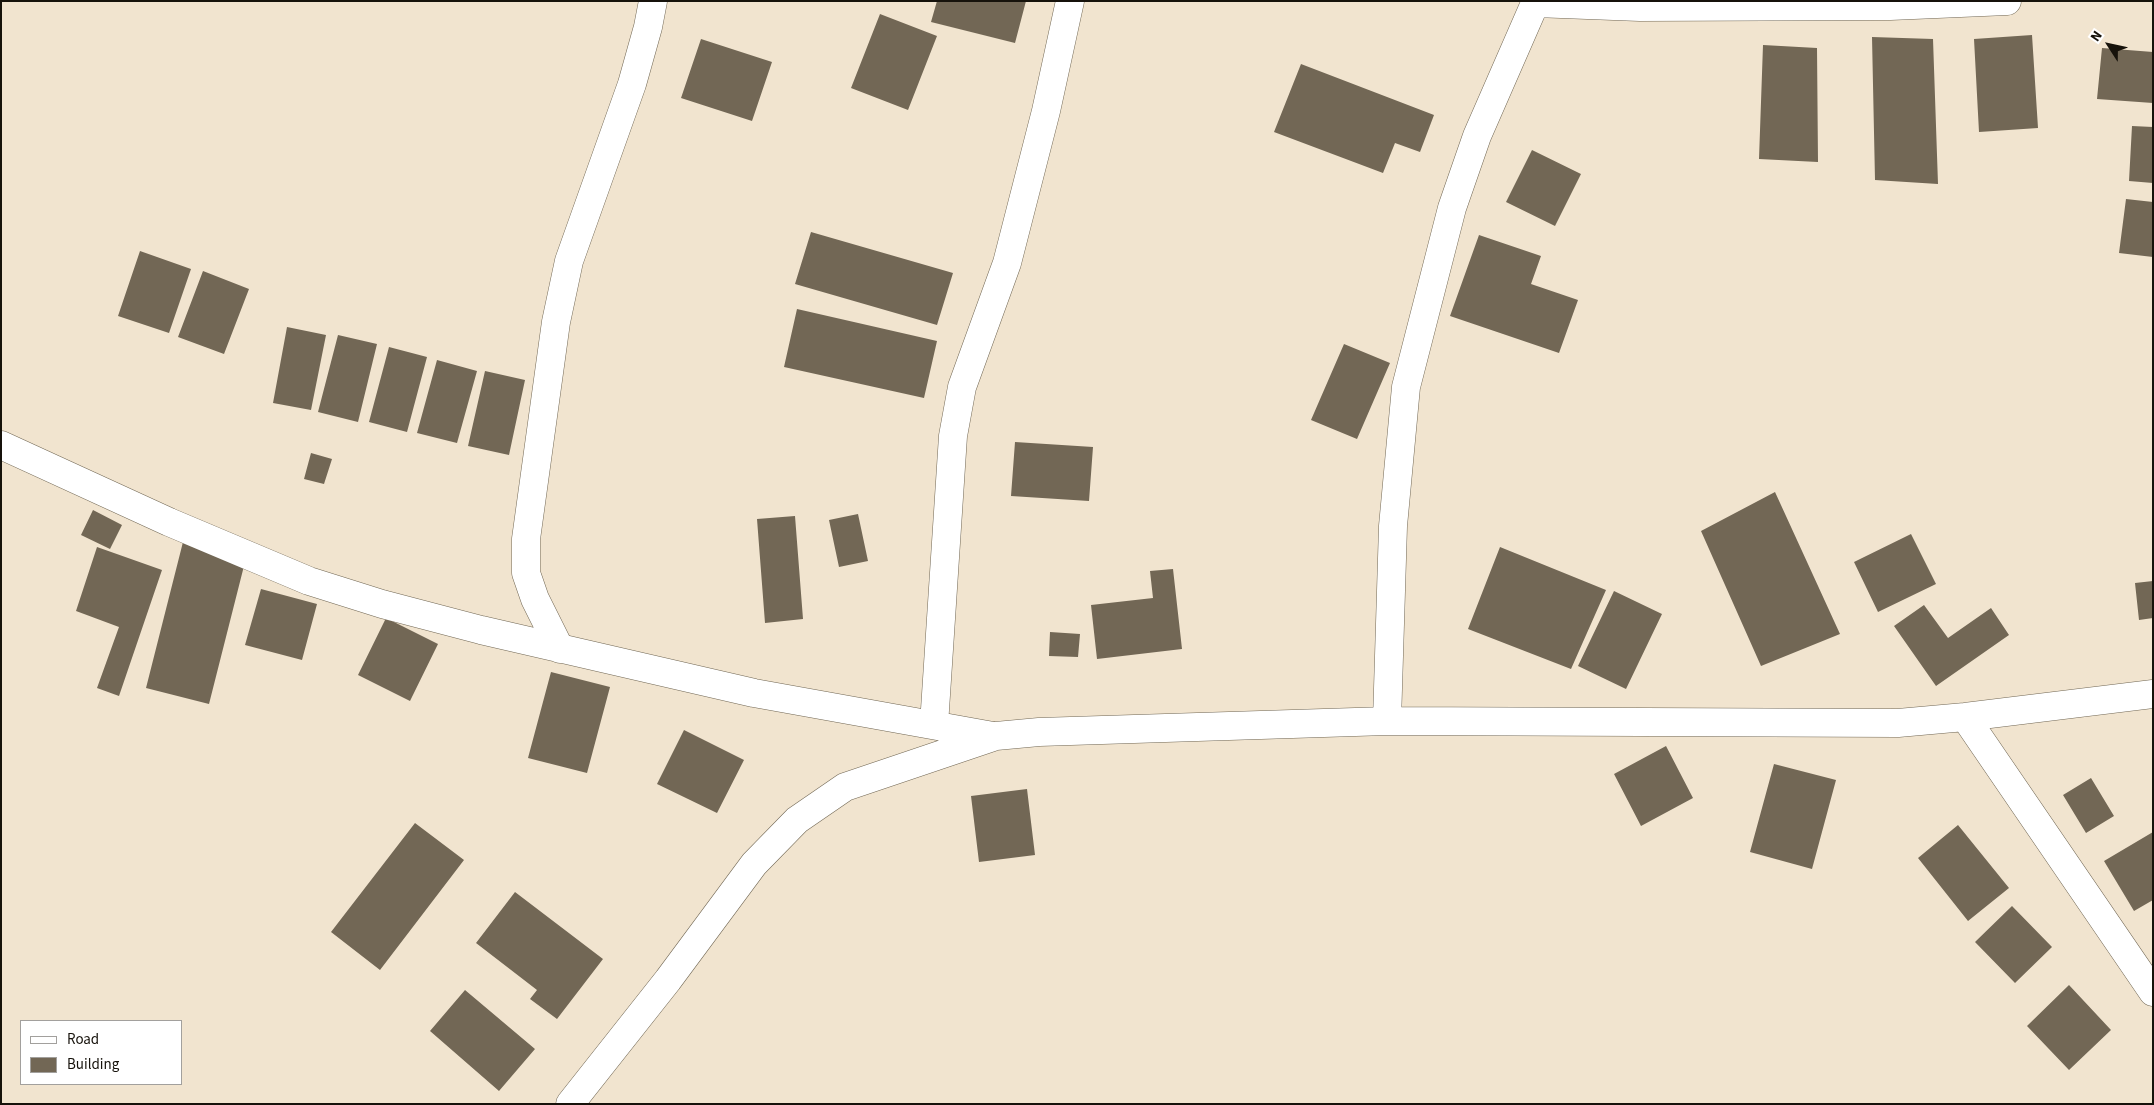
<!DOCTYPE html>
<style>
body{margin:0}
#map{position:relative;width:2154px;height:1105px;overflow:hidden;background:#f1e4cf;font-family:"Source Sans 3",sans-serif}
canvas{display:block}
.frame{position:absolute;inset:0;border:2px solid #16120b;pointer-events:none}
.legend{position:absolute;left:20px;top:1020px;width:162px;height:65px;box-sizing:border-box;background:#fff;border:1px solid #a2a09d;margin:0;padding:6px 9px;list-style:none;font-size:15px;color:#16120b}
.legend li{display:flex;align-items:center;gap:10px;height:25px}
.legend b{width:25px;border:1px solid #a2a09d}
.north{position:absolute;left:2084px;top:20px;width:50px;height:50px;-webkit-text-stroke:4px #fff;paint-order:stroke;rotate:305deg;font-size:14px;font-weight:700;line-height:20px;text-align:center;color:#16120b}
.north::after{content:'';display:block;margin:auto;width:18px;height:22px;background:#16120b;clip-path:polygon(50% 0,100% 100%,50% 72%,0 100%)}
</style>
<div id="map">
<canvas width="2154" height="1105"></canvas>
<div class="frame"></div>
<ul class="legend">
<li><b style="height:6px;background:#fff"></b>Road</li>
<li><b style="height:14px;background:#726755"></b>Building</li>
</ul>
<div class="north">N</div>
</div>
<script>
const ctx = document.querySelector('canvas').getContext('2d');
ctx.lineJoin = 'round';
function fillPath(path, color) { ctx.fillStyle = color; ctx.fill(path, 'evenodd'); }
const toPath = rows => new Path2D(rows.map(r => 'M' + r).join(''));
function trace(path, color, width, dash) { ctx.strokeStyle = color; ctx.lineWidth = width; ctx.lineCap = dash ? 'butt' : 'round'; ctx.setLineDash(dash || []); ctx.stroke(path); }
const building = toPath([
 [937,1,1026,1,1015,43,931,22],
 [880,14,937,36,908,110,851,88],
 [2032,35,2038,128,1979,132,1974,39],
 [1872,37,1933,39,1938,184,1875,180],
 [701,39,772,62,752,121,681,98],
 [1763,45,1817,48,1818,162,1759,159],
 [2102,48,2153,52,2153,103,2097,99],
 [1301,64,1434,115,1420,152,1395,143,1383,173,1274,132],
 [2132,126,2153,127,2153,183,2129,181],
 [1532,150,1581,174,1555,226,1506,202],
 [2126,199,2153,202,2153,257,2119,253],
 [811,232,953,273,937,325,795,284],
 [1479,235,1541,256,1531,284,1578,300,1559,353,1450,316],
 [140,251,191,269,169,333,118,316],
 [203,271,249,289,224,354,178,337],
 [797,309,937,341,924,398,784,367],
 [287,327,326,335,311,410,273,403],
 [338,335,377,344,358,422,318,412],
 [1344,344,1390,363,1357,439,1311,420],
 [389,347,427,357,407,432,369,422],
 [437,360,477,371,457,443,417,433],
 [485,371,525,380,509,455,468,446],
 [1015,442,1093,447,1089,501,1011,496],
 [311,453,332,459,324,484,304,479],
 [1775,492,1840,634,1761,666,1701,531],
 [93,510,122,525,110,549,81,535],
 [858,514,868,561,839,567,829,520],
 [795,516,803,619,765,623,757,519],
 [1911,534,1936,584,1878,612,1854,562],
 [183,542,246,558,209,704,146,688],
 [97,547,162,570,119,696,97,688,119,627,76,611],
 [1500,547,1606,590,1571,669,1468,629],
 [1173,569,1182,649,1097,659,1091,605,1153,598,1150,571],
 [2153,581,2153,618,2139,620,2135,583],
 [261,589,317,604,302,660,245,645],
 [1614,591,1662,614,1626,689,1578,666],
 [1924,605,1948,638,1991,608,2009,635,1936,686,1894,626],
 [386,618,438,644,410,701,358,675],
 [1050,632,1080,634,1078,657,1049,656],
 [551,672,610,687,587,773,528,758],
 [684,730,744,760,717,813,657,784],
 [1666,746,1693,798,1641,826,1614,774],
 [1774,764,1836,780,1812,869,1750,852],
 [2091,778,2114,816,2086,833,2063,795],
 [1027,789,1035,855,979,862,971,796],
 [415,823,464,860,380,970,331,932],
 [1958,825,2009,888,1968,921,1918,858],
 [2153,832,2153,900,2134,911,2104,861],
 [515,892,603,959,557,1019,530,999,537,990,476,943],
 [2012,906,2052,947,2015,983,1975,942],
 [2069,985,2111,1030,2069,1070,2027,1026],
 [465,990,535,1049,499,1091,430,1031]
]);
const street = toPath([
 [1535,3,1640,7,1890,6,2007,1],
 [1,445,169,522,309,581,382,604,481,630,754,693,993,736],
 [560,649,535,599,526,573,526,539,556,322,569,261,632,84,648,27,653,1],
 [1965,717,2153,992],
 [1387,721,1393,526,1406,387,1452,208,1477,136,1536,1],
 [934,725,953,436,962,387,1007,263,1046,111,1070,1],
 [570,1104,668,980,754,864,797,820,845,787,996,736,1039,732,1387,721,1898,723,1965,717,2153,694]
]);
fillPath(building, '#726755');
trace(street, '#716754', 29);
trace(street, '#fff', 28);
</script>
